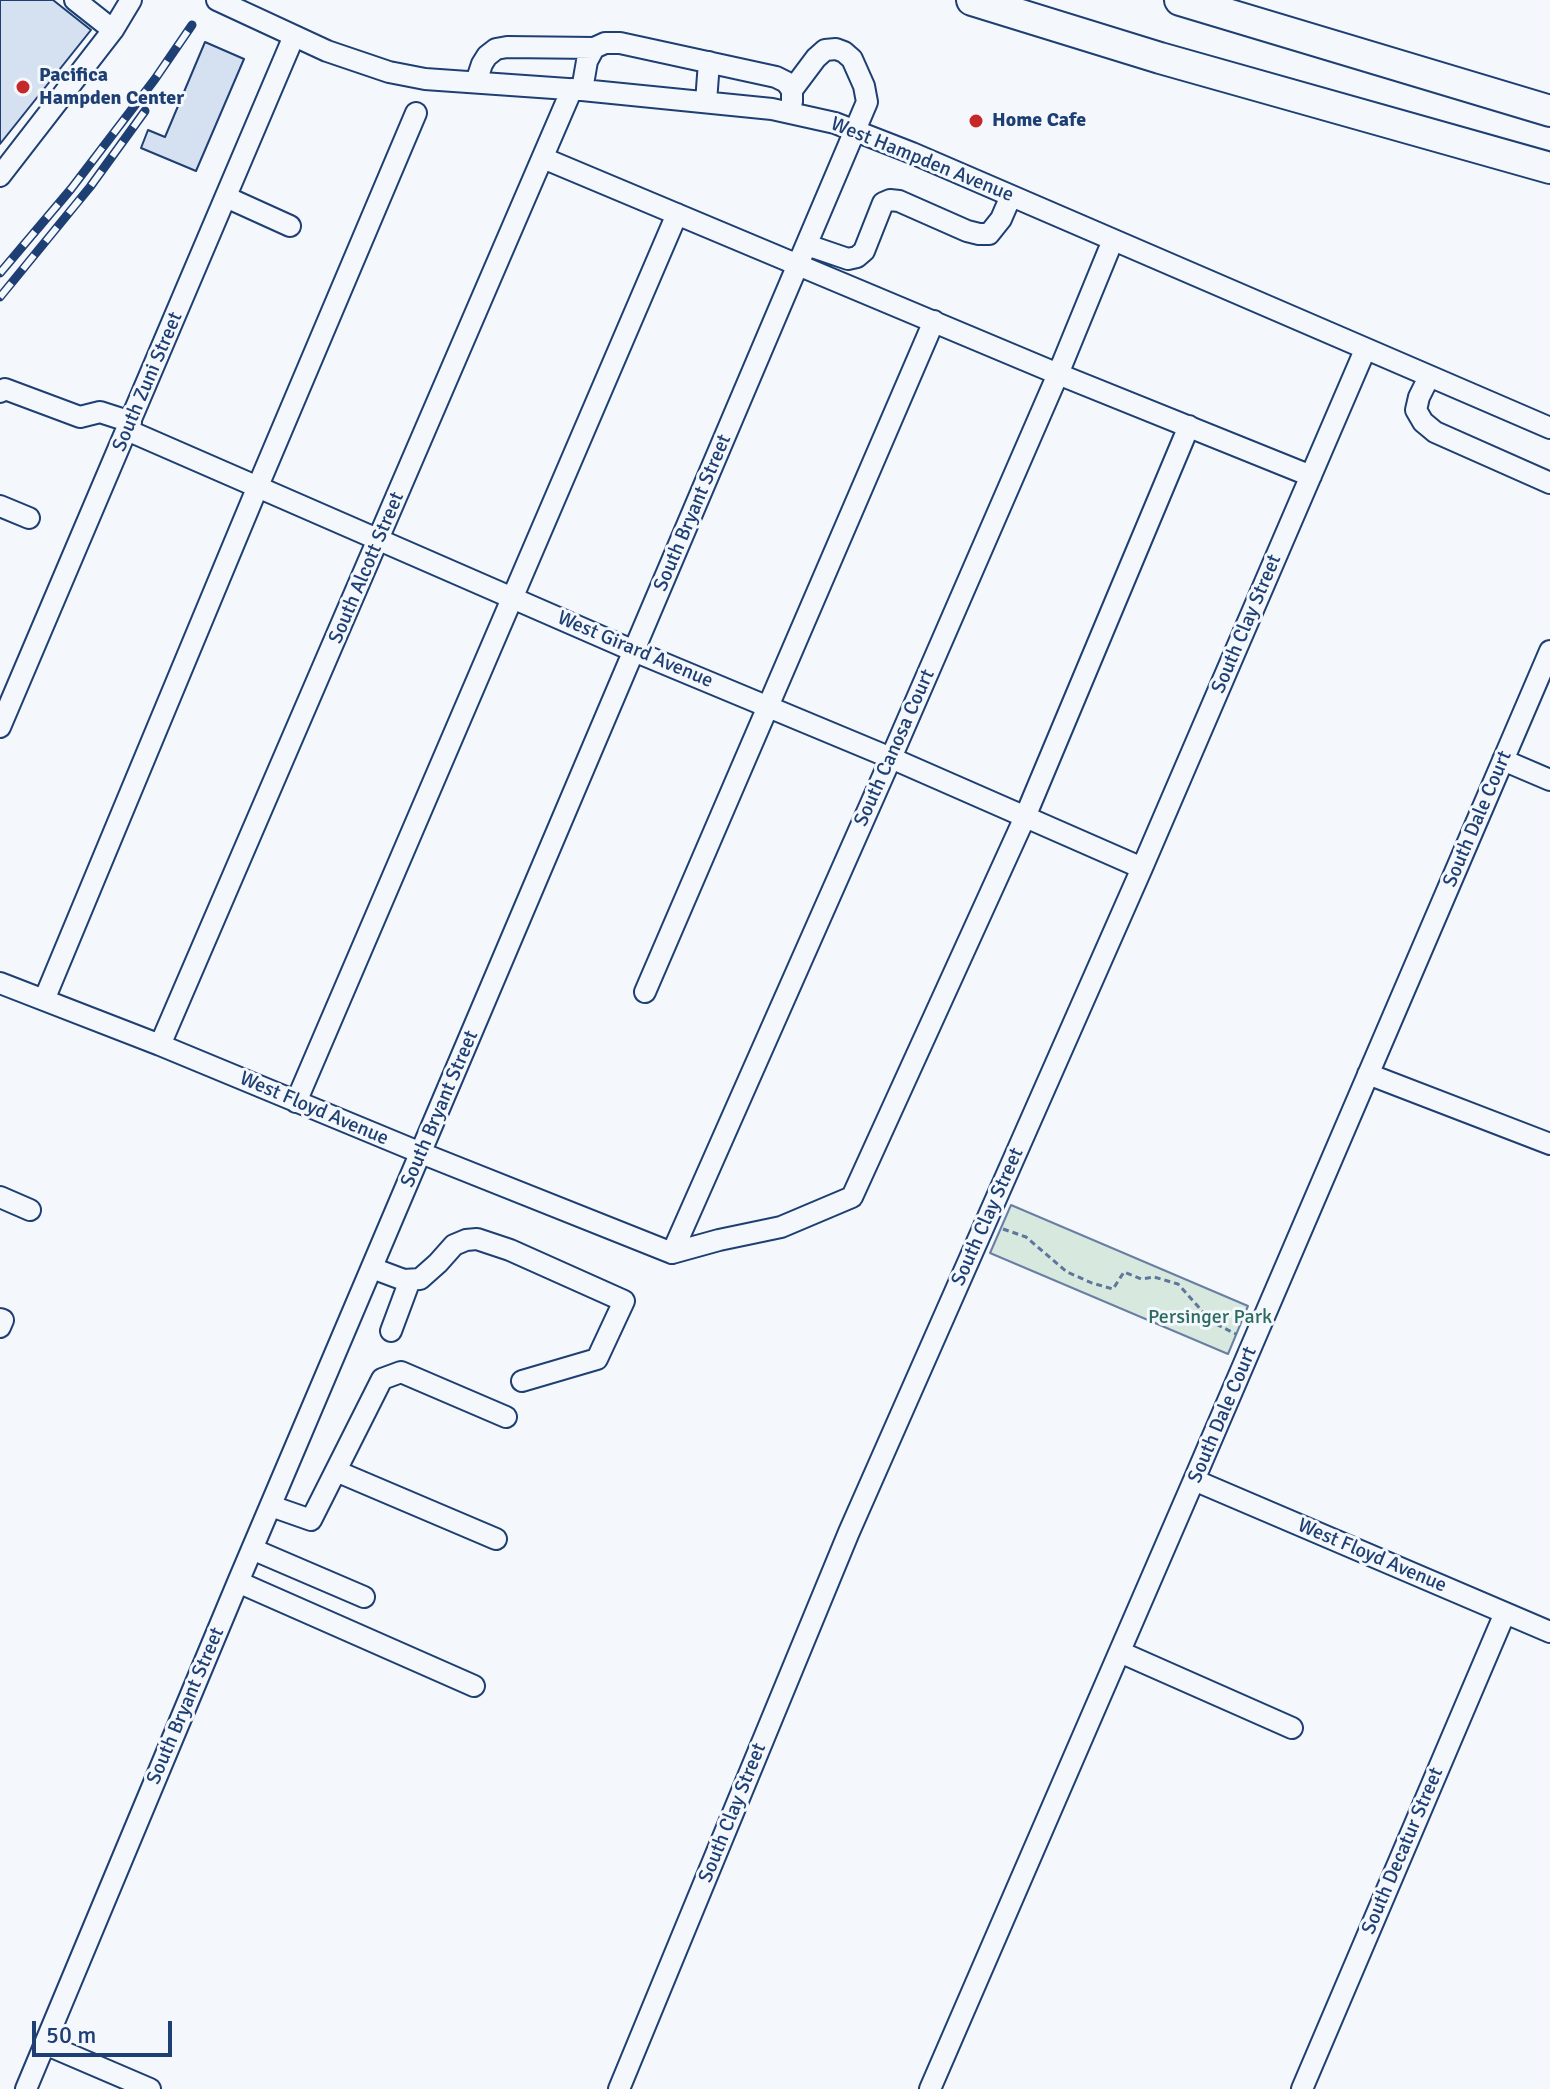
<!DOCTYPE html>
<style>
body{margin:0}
#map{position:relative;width:1550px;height:2089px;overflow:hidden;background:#f4f7fb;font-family:Signika,sans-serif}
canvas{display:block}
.scale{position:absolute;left:32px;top:2021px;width:140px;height:36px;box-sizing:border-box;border:4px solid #1d3f73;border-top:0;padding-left:10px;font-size:24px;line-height:28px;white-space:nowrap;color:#1d3f73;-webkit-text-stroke:6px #f4f7fb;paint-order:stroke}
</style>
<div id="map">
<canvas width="1550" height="2089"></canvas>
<div class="scale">50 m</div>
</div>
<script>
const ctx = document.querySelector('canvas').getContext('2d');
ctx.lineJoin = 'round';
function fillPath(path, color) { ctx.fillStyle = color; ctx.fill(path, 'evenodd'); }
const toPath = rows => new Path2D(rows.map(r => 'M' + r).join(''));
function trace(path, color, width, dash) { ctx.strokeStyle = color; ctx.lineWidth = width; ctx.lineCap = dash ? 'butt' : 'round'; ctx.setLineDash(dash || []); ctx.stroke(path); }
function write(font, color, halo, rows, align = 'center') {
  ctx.font = font + ' Signika,sans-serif'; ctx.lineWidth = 6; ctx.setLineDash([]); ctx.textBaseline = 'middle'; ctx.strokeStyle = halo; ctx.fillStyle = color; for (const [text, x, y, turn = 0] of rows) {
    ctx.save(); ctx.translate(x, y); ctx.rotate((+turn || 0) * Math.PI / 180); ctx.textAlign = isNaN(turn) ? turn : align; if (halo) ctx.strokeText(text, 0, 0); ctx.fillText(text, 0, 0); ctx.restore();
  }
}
const green = toPath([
 [1011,1205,1248,1306,1228,1354,990,1253,1011,1205]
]);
const building = toPath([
 [0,0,53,0,91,30,0,144,0,0],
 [205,42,244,59,196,171,141,148,148,130,165,137,205,42]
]);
const path = toPath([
 [1003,1229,1026,1237,1067,1272,1092,1283,1113,1289,1124,1272,1141,1279,1154,1277,1178,1284,1212,1322,1236,1334]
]);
const minor = toPath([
 [75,0,113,30],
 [217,0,327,51,389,72,425,79,582,90,772,109,835,123,912,153,1550,428],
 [476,82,482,64,487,56,496,49,507,47,594,48],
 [582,90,587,61,594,48,605,43,620,43,776,77,786,82,792,90,792,102],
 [706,102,709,62],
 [543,158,1058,374,1311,476],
 [0,176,113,30,131,0],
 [226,197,290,226],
 [807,245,848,259,857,257,864,251,883,203,890,200,899,201,967,231,979,234,989,234,1001,219,1011,196],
 [1429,377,1419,397,1416,410,1423,422,1435,432,1550,483],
 [0,392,5,389,80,417,100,412,131,422],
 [127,430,634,651,891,758,1142,868],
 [0,506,29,518],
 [0,727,294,36],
 [1503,760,1550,780],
 [0,983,160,1045,421,1153,672,1253,719,1240,781,1227,852,1197,1025,817,1189,426],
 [645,992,934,321],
 [44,1000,258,486,416,113],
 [160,1045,572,89],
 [1368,1074,1550,1144],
 [296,1102,677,214],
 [0,1197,30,1210],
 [672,1253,891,758,1058,374,1113,240],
 [372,1268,404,1280,420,1279,438,1263,454,1245,466,1240,477,1239,510,1250,624,1301,597,1359,522,1381],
 [0,1319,3,1320,0,1327],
 [391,1331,410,1280],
 [336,1471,496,1539],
 [1194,1480,1550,1632],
 [271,1506,311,1520,382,1379,401,1372,506,1417],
 [252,1549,364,1597],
 [238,1582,474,1686],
 [1120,1652,1292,1728],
 [45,2044,150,2089],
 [26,2089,238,1582,867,102,864,86,852,59,844,52,836,49,825,50,816,58,792,90],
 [619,2089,849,1532,1142,868,1365,350],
 [930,2089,1194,1480,1550,651],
 [1302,2089,1505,1613]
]);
const highway = toPath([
 [972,0,1160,58,1550,168],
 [1180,0,1550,111]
]);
const rail = toPath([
 [0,273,71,189,155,79,192,25],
 [0,297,90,187,145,111]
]);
const markers = [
 [23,87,8,"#c62828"],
 [976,121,8,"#c62828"]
];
const poiNames = [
 ["Pacifica",39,76],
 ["Hampden Center",39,99],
 ["Home Cafe",992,121]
];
const streetNames = [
 ["West Hampden Avenue",922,160,22],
 ["South Zuni Street",148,382,-67],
 ["South Bryant Street",693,513,-67],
 ["South Alcott Street",367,568,-67],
 ["South Clay Street",1247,624,-67],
 ["West Girard Avenue",635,650,23],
 ["South Canosa Court",895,748,-66],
 ["South Dale Court",1478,819,-67],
 ["West Floyd Avenue",314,1109,23],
 ["South Bryant Street",440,1109,-67],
 ["South Clay Street",988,1217,-66],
 ["South Dale Court",1223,1415,-67],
 ["West Floyd Avenue",1372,1556,23],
 ["South Bryant Street",186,1706,-67],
 ["South Clay Street",733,1813,-68],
 ["South Decatur Street",1403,1851,-67]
];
const parkNames = [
 ["Persinger Park",1210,1318]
];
fillPath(green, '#d7e8df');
trace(green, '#687fa3', 2);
fillPath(building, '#d5e0f0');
trace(building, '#1d3f73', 2);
trace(minor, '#1d3f73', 24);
trace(highway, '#1d3f73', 34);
trace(path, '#5e769c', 3, [6, 4]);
trace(minor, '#f4f7fb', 20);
trace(highway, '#f4f7fb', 30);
trace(rail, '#1d3f73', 9);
trace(rail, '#f4f7fb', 6, [18]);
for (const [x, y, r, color] of markers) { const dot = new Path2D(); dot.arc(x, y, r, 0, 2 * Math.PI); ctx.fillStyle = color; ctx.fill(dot); trace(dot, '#f4f7fb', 3); }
write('bold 20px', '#1d3f73', '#f4f7fb', poiNames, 'left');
write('20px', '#1d3f73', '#f4f7fb', streetNames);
write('20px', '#2c6c60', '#f4f7fb', parkNames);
</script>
